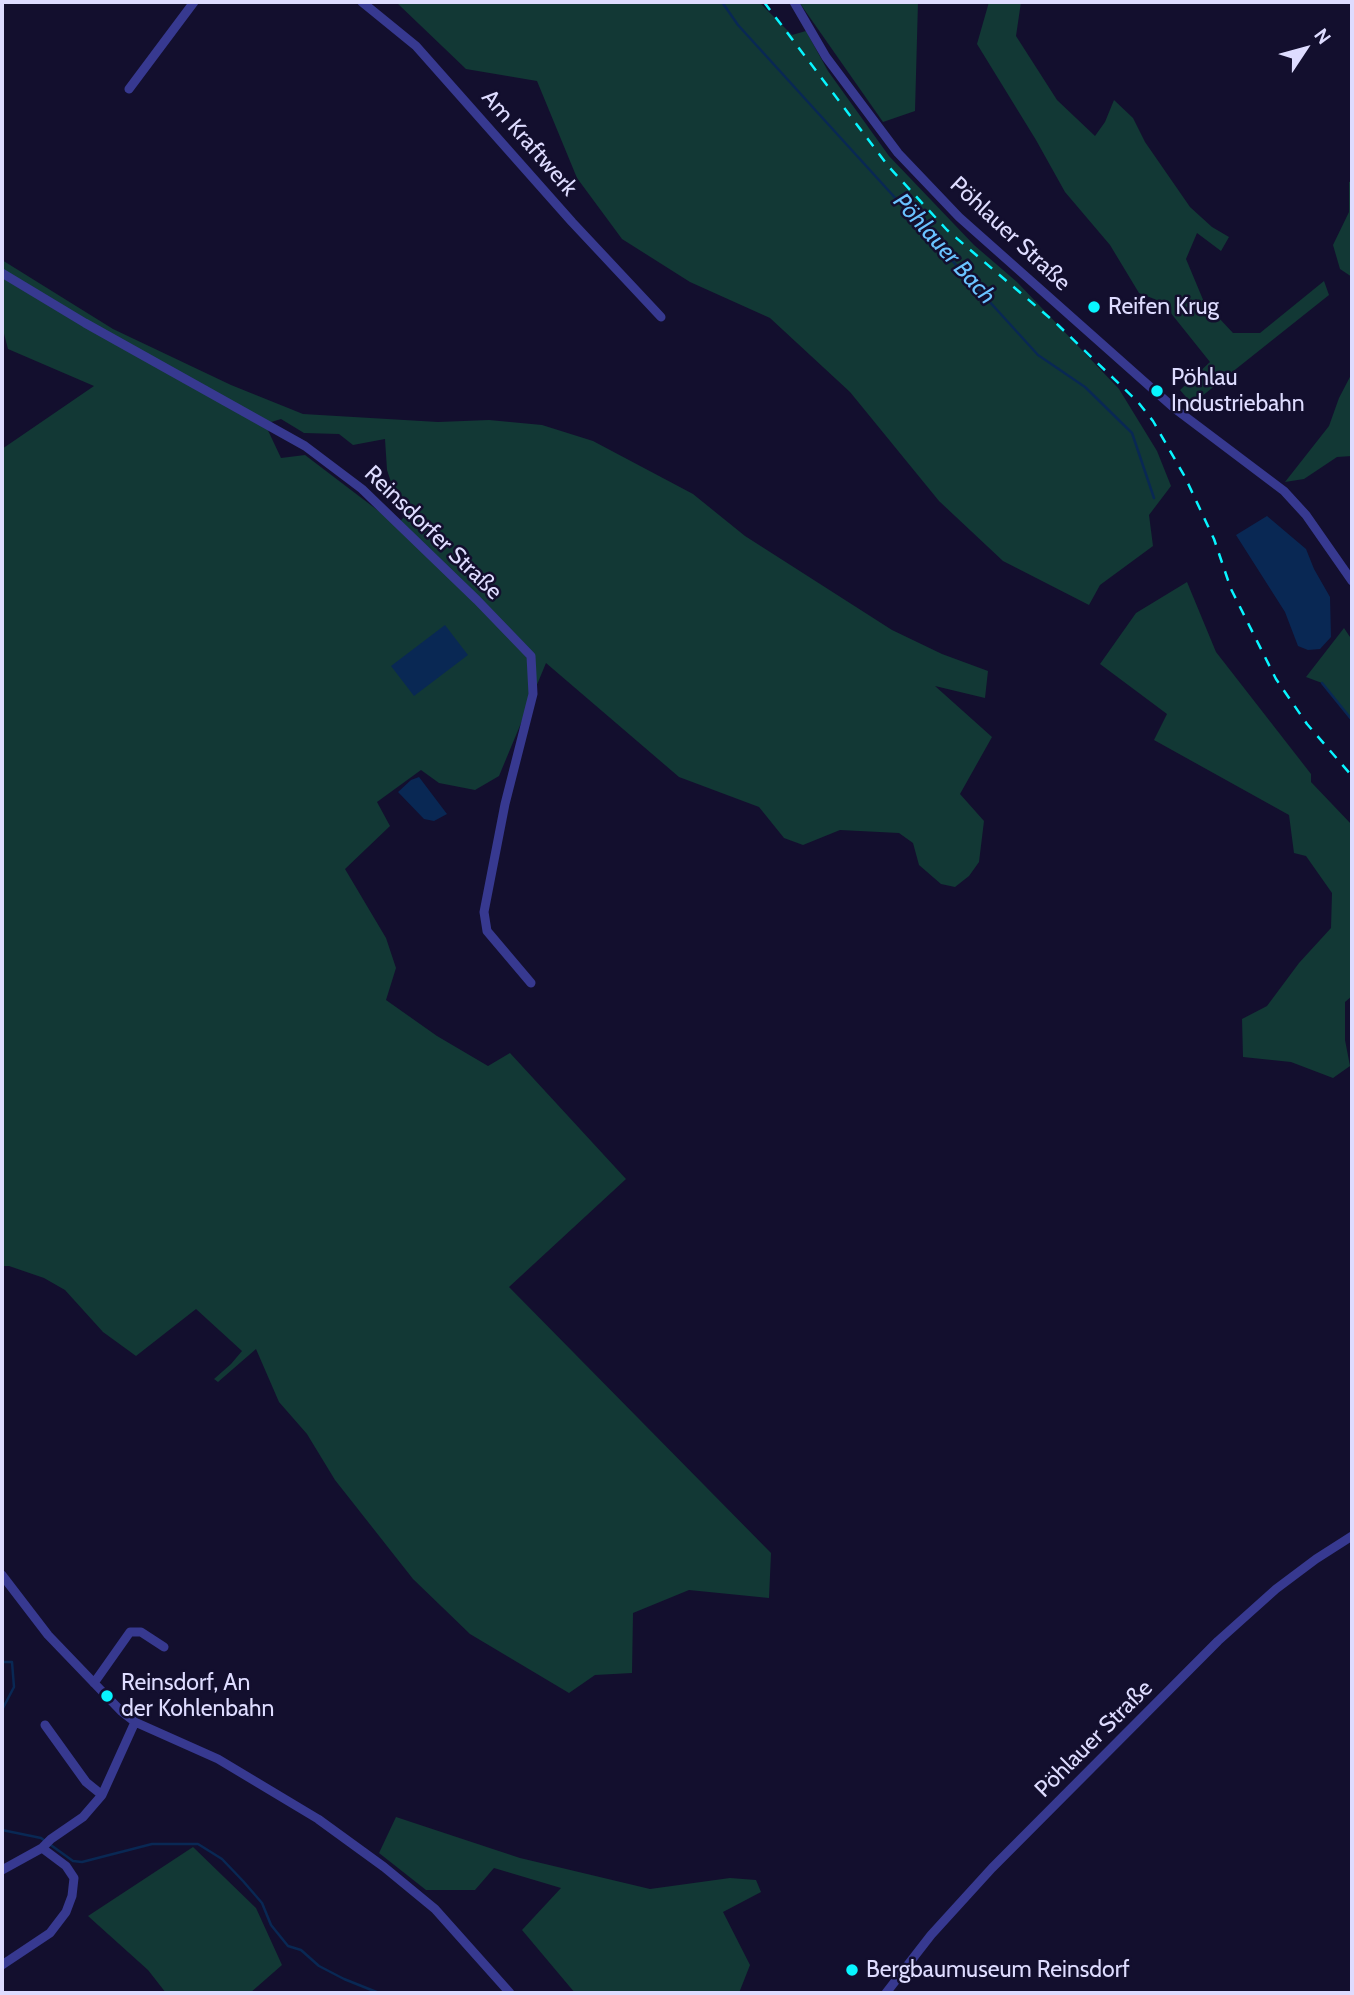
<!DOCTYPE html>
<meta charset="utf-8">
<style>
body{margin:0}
#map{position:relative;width:1354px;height:1995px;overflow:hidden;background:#130f2e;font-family:Cabin,sans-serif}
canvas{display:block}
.frame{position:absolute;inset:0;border:4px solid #dedcff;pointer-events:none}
.north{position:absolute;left:1270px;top:14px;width:70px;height:70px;-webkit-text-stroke:5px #130f2e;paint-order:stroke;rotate:54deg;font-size:19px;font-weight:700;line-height:28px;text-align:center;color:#dedcff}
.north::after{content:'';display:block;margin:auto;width:24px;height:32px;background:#dedcff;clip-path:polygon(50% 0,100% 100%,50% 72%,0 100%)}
</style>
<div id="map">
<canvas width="1354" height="1995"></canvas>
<div class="frame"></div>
<div class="north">N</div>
</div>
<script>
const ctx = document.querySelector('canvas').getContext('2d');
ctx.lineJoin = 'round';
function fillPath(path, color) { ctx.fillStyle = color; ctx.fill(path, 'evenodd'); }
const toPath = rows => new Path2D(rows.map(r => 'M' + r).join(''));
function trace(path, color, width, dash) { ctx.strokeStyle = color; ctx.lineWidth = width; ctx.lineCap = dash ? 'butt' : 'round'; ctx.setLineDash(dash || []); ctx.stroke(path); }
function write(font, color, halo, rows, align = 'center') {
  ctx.font = font + ' Cabin,sans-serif'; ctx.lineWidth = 5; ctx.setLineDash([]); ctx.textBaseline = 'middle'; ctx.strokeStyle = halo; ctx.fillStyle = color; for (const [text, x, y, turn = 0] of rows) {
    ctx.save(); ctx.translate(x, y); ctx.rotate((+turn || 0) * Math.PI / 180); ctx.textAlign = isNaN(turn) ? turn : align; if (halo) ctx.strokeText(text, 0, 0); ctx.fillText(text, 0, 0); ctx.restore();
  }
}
const green = toPath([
 [396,2,759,2,792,35,806,31,828,71,889,156,974,245,1017,282,1119,389,1157,451,1171,486,1149,515,1153,546,1100,585,1089,605,1003,561,939,501,850,392,770,318,690,282,622,239,577,178,537,81,466,69],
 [799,2,918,2,915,111,883,122],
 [989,2,1021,2,1016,36,1057,100,1095,136,1105,122,1114,100,1133,118,1145,142,1190,207,1212,227,1229,237,1221,251,1197,233,1186,259,1204,302,1233,333,1260,333,1324,281,1329,295,1192,404,1180,390,1210,362,1162,302,1139,293,1110,245,1065,192,1036,140,977,44],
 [1352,181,1352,277,1340,269,1333,245,1349,212,1349,182],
 [2,260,113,329,231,385,303,414,438,422,489,420,542,425,593,441,693,494,745,536,892,630,942,654,988,671,985,698,935,686,992,737,960,794,984,821,979,862,969,876,955,887,941,884,919,865,913,843,899,833,840,830,803,845,784,838,759,807,679,777,546,663,499,776,475,790,439,783,421,770,377,802,390,826,345,869,386,938,396,968,386,1000,437,1036,488,1066,510,1053,626,1179,509,1287,771,1553,769,1598,689,1590,633,1613,632,1673,595,1675,569,1693,470,1634,413,1579,335,1480,307,1434,279,1402,256,1349,218,1382,214,1379,231,1364,242,1351,196,1309,136,1356,103,1332,65,1290,44,1278,9,1266,2,1266,2,449,94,386,8,349,2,326],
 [281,419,304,433,339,434,353,445,385,439,387,470,403,518,397,525,305,455,281,458,265,424],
 [1352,373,1352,456,1337,457,1304,479,1285,482,1329,426,1339,398],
 [1187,582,1216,652,1311,774,1311,782,1352,825,1352,996,1345,1002,1345,1040,1350,1066,1333,1078,1291,1062,1243,1057,1242,1019,1267,1006,1299,963,1331,928,1332,893,1306,856,1294,853,1289,815,1154,740,1167,714,1100,664,1136,613],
 [1344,628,1352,640,1352,720,1322,683,1306,677],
 [396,1817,520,1858,650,1889,730,1878,756,1880,761,1892,723,1912,750,1965,739,1993,575,1993,522,1930,561,1888,494,1868,475,1890,426,1890,379,1853],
 [193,1847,256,1908,282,1965,250,1993,166,1993,148,1970,88,1916]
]);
const water = toPath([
 [1267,516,1306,549,1314,569,1330,597,1331,637,1320,649,1308,650,1298,646,1285,612,1236,535],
 [445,625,468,655,414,696,391,666],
 [419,777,447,814,434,821,424,819,398,792,411,780]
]);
const stream = toPath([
 [722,2,738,25,1038,355,1085,387,1132,433,1154,498],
 [1322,683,1352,720],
 [2,1662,12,1662,14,1687,2,1710],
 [2,1830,41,1838,73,1861,82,1862,152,1844,198,1844,222,1859,243,1881,262,1903,271,1925,288,1946,301,1950,319,1966,344,1979,379,1993]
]);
const minor = toPath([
 [362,2,416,46,572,222,661,317],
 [794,2,826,57,898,153,959,217,1174,408,1284,491,1306,515,1352,581],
 [129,89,194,2],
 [2,273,85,323,305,446,362,489,477,600,531,656,533,694,505,804,484,912,487,931,531,983],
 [2,1575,48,1635,121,1711,135,1722,218,1759,318,1819,384,1867,435,1909,510,1993],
 [94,1683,130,1632,141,1632,164,1647],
 [45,1725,86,1782,102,1795],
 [2,1870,42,1848,51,1839,83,1817,102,1795,135,1722],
 [2,1965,50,1933,66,1912,72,1896,74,1878,66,1866,42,1848],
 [886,1993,931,1935,992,1868,1218,1641,1276,1589,1316,1559,1352,1536]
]);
const rail = toPath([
 [764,2,889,167,947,230,1058,325,1138,402,1153,421,1185,477,1214,539,1231,589,1276,679,1307,724,1352,776]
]);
const markers = [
 [1094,307,7,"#08f5ff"],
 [1157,391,7,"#08f5ff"],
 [107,1696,7,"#08f5ff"],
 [852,1970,7,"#08f5ff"]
];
const streetNames = [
 ["Am Kraftwerk",529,143,49],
 ["Pöhlauer Straße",1010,234,43],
 ["Reinsdorfer Straße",433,533,44],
 ["Pöhlauer Straße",1094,1739,-45]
];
const poiNames = [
 ["Reifen Krug",1108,307],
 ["Pöhlau",1171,378],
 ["Industriebahn",1171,404],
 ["Reinsdorf, An",121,1683],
 ["der Kohlenbahn",121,1709],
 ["Bergbaumuseum Reinsdorf",866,1970]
];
const waterNames = [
 ["Pöhlauer Bach",944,249,48]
];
fillPath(green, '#123835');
fillPath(water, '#092854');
trace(stream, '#092854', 2.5);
trace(minor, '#373990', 9);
trace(rail, '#08f5ff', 2.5, [10, 9]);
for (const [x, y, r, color] of markers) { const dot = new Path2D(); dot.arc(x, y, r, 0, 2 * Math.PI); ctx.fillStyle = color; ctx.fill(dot); trace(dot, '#130f2e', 2.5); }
write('23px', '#dedcff', '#130f2e', streetNames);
write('23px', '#dedcff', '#130f2e', poiNames, 'left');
write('italic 24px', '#6ac3ff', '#130f2e', waterNames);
</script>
